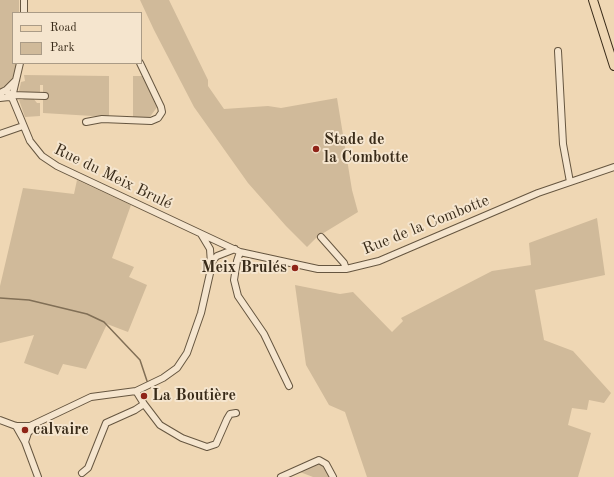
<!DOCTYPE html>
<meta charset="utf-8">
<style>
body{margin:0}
#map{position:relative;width:614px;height:477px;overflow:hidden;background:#efd7b4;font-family:"Old Standard TT",serif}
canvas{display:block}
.legend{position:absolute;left:12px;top:12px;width:130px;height:52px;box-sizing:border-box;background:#f5e5ce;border:1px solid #aa9b86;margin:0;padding:5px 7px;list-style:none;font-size:12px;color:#392b19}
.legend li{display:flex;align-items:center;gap:8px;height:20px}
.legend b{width:20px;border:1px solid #aa9b86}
</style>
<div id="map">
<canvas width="614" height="477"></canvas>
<ul class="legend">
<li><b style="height:5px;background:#efd7b4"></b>Road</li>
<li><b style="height:11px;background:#d0ba9a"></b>Park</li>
</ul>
</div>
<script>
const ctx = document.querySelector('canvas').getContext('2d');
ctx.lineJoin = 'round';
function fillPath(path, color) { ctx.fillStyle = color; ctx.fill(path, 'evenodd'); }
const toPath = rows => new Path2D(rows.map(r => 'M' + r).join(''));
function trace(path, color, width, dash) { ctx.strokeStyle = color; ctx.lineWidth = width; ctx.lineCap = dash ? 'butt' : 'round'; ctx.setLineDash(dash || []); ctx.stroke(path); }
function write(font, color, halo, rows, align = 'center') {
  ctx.font = font + ' "Old Standard TT",serif'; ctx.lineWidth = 4; ctx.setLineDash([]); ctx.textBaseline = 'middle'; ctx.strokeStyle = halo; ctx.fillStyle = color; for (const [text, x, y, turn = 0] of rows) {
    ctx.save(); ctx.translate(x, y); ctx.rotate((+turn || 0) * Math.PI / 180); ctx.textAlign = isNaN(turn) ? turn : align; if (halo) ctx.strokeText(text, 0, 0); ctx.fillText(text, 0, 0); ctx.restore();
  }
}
const green = toPath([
 [0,0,19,0,19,13,13,13,13,63,18,63,18,66,12,79,5,88,0,90],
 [140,0,169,0,208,80,208,86,224,109,268,106,281,108,337,98,352,190,358,212,317,237,307,247,286,226,248,183,194,107,154,30],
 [24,75,109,76,109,117,43,113,43,85,40,85,40,94,19,91,21,82,25,81],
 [133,76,143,76,158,106,149,118,133,117],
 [21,98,33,98,37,103,40,103,40,116,25,117,19,100,24,100],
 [77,180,131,205,112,258,134,267,129,277,147,285,128,332,107,324,86,369,63,364,58,375,24,363,34,335,0,343,0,286,23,188,74,194],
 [597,218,605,275,535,290,544,340,573,351,611,393,604,403,589,400,587,410,572,408,568,425,591,433,578,477,367,477,345,412,329,405,306,365,295,285,340,294,353,292,392,332,403,321,401,318,492,271,531,265,529,243],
 [317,464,324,466,330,477,313,477,300,472]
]);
const stream = toPath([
 [0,298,29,300,87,314,104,322,140,360,147,381]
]);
const minor = toPath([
 [24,13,24,0],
 [558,51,563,144,570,182],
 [6,90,13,100,30,141,42,156,57,166,240,252,318,269,346,269,379,261,538,193,614,167],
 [0,93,6,90,16,80],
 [11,95,45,96],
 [0,98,9,97,13,93,20,63],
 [86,122,102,119,151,121,158,118,162,112,161,107,140,63],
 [0,134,23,126],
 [201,234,210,249,211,264],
 [321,237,344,263,346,269],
 [240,252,237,261,234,280,238,296,264,334,289,386],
 [136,391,144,404,160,425,182,438,207,447,216,444,227,419,230,414,236,413],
 [0,420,16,426,30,426,91,397,136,391,163,378,177,368,187,353,201,313,213,260,217,256,235,249],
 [36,424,28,433,25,442,38,477],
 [16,426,25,442],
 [82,473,88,468,106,423,135,410,144,404],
 [281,477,319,460,326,464,333,477]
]);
const major = toPath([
 [593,0,614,66]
]);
const markers = [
 [316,149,4,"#8f2418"],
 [295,268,4,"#8f2418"],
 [144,396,4,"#8f2418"],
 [25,430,4,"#8f2418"]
];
const poiNames = [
 ["Stade de",324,140],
 ["la Combotte",324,158],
 ["Meix Brulés",287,268,"right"],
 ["La Boutière",152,396],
 ["calvaire",33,430]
];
const streetNames = [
 ["Rue du Meix Brulé",113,177,26],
 ["Rue de la Combotte",426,225,-22]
];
fillPath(green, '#d0ba9a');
trace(stream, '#816f56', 1.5);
trace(minor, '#665640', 8);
trace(major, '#392b19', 10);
trace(minor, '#f5e5ce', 6);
trace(major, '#efd7b4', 8);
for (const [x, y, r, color] of markers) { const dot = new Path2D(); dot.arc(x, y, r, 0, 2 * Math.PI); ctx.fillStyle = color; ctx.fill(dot); trace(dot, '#f5e5ce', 1.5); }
write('bold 16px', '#392b19', '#f5e5ce', poiNames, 'left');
write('16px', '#392b19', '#f5e5ce', streetNames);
</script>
